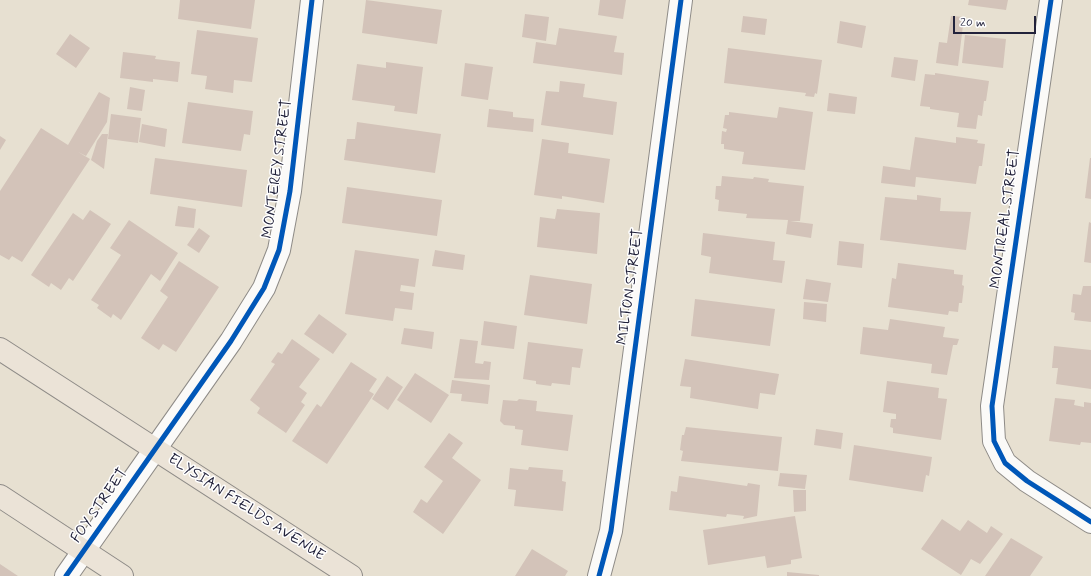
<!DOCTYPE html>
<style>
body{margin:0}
#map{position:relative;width:1091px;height:576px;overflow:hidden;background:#e7e0d1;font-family:Mynerve,sans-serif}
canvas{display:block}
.scale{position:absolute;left:953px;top:16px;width:83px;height:18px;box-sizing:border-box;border:2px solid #22223b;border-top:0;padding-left:5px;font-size:12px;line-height:14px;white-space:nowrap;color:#22223b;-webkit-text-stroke:3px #fff;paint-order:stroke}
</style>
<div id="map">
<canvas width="1091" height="576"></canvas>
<div class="scale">20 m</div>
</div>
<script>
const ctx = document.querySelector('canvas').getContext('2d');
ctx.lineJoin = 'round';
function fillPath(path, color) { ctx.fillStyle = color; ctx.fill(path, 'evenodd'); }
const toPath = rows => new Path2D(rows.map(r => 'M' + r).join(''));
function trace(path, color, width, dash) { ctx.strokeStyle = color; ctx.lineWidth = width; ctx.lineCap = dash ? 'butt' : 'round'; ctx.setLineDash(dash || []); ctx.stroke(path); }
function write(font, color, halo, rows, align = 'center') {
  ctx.font = font + ' Mynerve,sans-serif'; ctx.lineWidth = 3; ctx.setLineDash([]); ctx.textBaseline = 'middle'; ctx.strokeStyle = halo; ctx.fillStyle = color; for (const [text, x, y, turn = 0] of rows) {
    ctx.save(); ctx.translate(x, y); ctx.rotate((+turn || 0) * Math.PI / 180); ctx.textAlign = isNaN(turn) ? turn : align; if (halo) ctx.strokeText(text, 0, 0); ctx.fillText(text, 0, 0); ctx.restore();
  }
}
const building = toPath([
 [180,0,255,0,251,29,178,19],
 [366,0,442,10,437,44,362,33],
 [600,0,626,0,623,19,598,15],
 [969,0,1008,0,1006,10,968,5],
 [525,14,549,17,546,41,522,37],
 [743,16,767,19,765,35,741,32],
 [951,16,964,17,958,66,936,63,939,42,947,43],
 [840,21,866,26,862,48,837,43],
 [559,28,617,36,614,52,624,53,622,75,533,63,536,42,556,45],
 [197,30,258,38,252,82,234,80,233,93,205,89,207,76,191,74],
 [70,34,90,48,76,68,56,54],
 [965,35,1006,39,1003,68,962,63],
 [728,48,822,60,817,94,815,93,814,97,805,96,806,93,724,83],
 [123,52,156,56,155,59,180,62,178,82,153,79,153,82,120,78],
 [894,57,918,60,915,81,891,77],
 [386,62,423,67,417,114,394,111,395,106,352,100,357,64,386,68],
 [465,63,493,67,488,100,461,96],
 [935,73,989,81,986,101,984,101,982,116,978,115,976,129,957,127,959,113,930,109,930,107,920,106,925,74,935,75],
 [560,81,585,84,583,97,617,102,613,135,541,125,546,91,559,92],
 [130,87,145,90,142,111,127,109],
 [99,92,110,98,107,122,86,156,78,152,90,159,22,262,12,256,9,260,0,255,0,191,41,128,68,145],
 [829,93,857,97,855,114,827,111],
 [188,102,253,111,250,135,244,134,241,151,182,143],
 [779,107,813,112,805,170,742,164,744,152,724,149,724,144,721,144,722,131,726,132,727,129,723,128,725,115,729,115,729,112,777,118],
 [489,109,513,112,513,117,534,119,533,132,487,127],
 [111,114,141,118,138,143,108,139],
 [357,122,441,134,435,173,344,160,347,139,355,139],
 [142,124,167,129,165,147,139,142],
 [102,134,108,134,104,169,91,160,97,141],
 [0,136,6,140,0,150],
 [915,137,956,143,956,137,978,140,977,143,985,144,982,166,979,166,976,184,916,177,915,187,881,183,883,166,910,170],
 [542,139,569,143,568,153,610,159,604,203,562,196,562,199,534,195],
 [155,158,247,170,242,207,150,194],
 [1090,158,1091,158,1091,199,1085,198],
 [722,176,753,179,754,177,769,179,768,182,804,186,800,221,790,221,813,224,811,238,786,234,788,220,746,218,747,214,718,211,719,200,715,199,716,186,721,186],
 [347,187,442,200,437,236,342,223],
 [917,195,941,198,940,211,971,212,966,250,880,240,885,197,917,200],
 [178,206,196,209,194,228,175,226],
 [557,209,600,213,597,254,537,247,540,217,555,219],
 [90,210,111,224,73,281,69,278,61,290,51,283,49,287,31,275,73,213,83,220],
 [129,220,178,253,160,281,151,274,121,320,113,314,111,318,97,308,99,305,91,300,121,255,110,248],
 [1089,222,1091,223,1091,263,1084,262],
 [199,228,210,236,199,253,187,245],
 [703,233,775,242,773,260,785,261,782,283,709,273,711,257,701,255],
 [839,241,864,244,862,268,837,265],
 [355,250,419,259,415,287,401,285,400,291,414,293,412,310,395,308,393,321,345,314],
 [435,250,465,255,463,270,432,266],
 [179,261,219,287,176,352,163,344,159,350,141,338,168,297,160,291],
 [898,263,954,270,954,274,963,275,962,285,964,286,962,303,959,303,958,312,949,311,948,315,888,307,892,278,896,279],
 [530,275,592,284,587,324,524,315],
 [806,279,831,283,828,302,803,299],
 [1083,286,1091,286,1091,322,1074,320,1075,313,1071,312,1073,294,1081,295],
 [695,299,775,309,770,346,691,336],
 [804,302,827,304,826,322,803,319],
 [319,314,347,334,333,354,304,334],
 [890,319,945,327,943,337,959,339,957,345,953,345,947,375,931,373,932,364,860,354,863,327,888,330],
 [484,321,517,326,514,349,481,345],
 [404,328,434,332,432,349,401,344],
 [292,339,320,359,299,387,307,393,301,402,305,405,286,433,257,413,260,408,250,400,275,364,271,362,278,352,282,354],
 [460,339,478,341,475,363,483,364,484,361,491,362,489,380,454,378],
 [528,342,583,349,580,368,572,367,570,385,552,383,551,386,536,384,536,381,523,379],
 [1054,346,1091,350,1091,389,1056,384,1058,368,1052,368],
 [685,359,779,374,775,395,760,393,758,409,690,398,691,387,680,386],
 [351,362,377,379,369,391,374,394,327,464,292,441,317,404,321,407],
 [415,373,449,395,431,423,397,400],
 [387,376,403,387,388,410,372,399],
 [452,380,490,385,488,404,461,401,462,394,450,393],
 [887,381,939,388,938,398,947,399,941,440,893,433,893,428,890,427,891,419,896,419,896,414,883,412],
 [1055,398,1075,400,1074,405,1084,407,1084,402,1091,403,1091,443,1081,442,1080,445,1049,441],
 [519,399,537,401,536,411,573,415,568,451,521,445,523,430,515,429,515,426,504,425,500,421,503,400,517,401],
 [686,427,782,437,778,471,681,461,683,451,680,450,682,435,684,435],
 [816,429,843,433,841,449,814,445],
 [449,433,463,443,452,458,481,480,443,534,413,512,421,499,427,503,443,481,424,467],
 [854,445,932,457,929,476,926,475,923,492,849,480],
 [529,467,563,470,562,481,566,482,563,511,514,506,516,490,508,489,510,468,528,470],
 [780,473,807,475,805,489,778,486],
 [679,476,747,486,748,483,760,485,757,516,743,519,744,516,727,514,726,517,669,510,671,491,677,492],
 [793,490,806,490,806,511,794,512],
 [795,516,802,558,791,560,791,564,767,568,765,556,708,565,703,530],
 [942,519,960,531,968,520,987,533,991,526,1003,534,980,564,971,559,961,575,921,549],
 [1011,538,1043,557,1030,576,985,576],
 [532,549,568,571,565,576,515,576],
 [0,564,18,576,0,576],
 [787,572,819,575,819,576,787,576]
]);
const minor = toPath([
 [1051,0,992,406,994,441,1005,463,1027,481,1091,522],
 [66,576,231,341,264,288,279,250,290,191,312,0],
 [599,576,611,531,681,0]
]);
const major = toPath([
 [0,349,351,576],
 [0,496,122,576]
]);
const cycleway = toPath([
 [1051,0,992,406,994,441,1005,463,1027,481,1091,522],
 [66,576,231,341,264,288,279,250,290,191,312,0],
 [599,576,611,531,681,0]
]);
const streetNames = [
 ["MONTEREY STREET",278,169,-82],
 ["MONTREAL STREET",1006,219,-82],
 ["MILTON STREET",631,287,-82],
 ["FOY STREET",100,506,-55],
 ["ELYSIAN FIELDS AVENUE",246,508,33]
];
fillPath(building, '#d3c3b9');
trace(minor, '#8e8b87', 24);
trace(major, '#8e8b87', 24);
trace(minor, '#fbfaf8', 22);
trace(major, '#ebe3d7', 22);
trace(cycleway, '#0057b8', 5);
write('15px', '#22223b', '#fff', streetNames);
</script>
